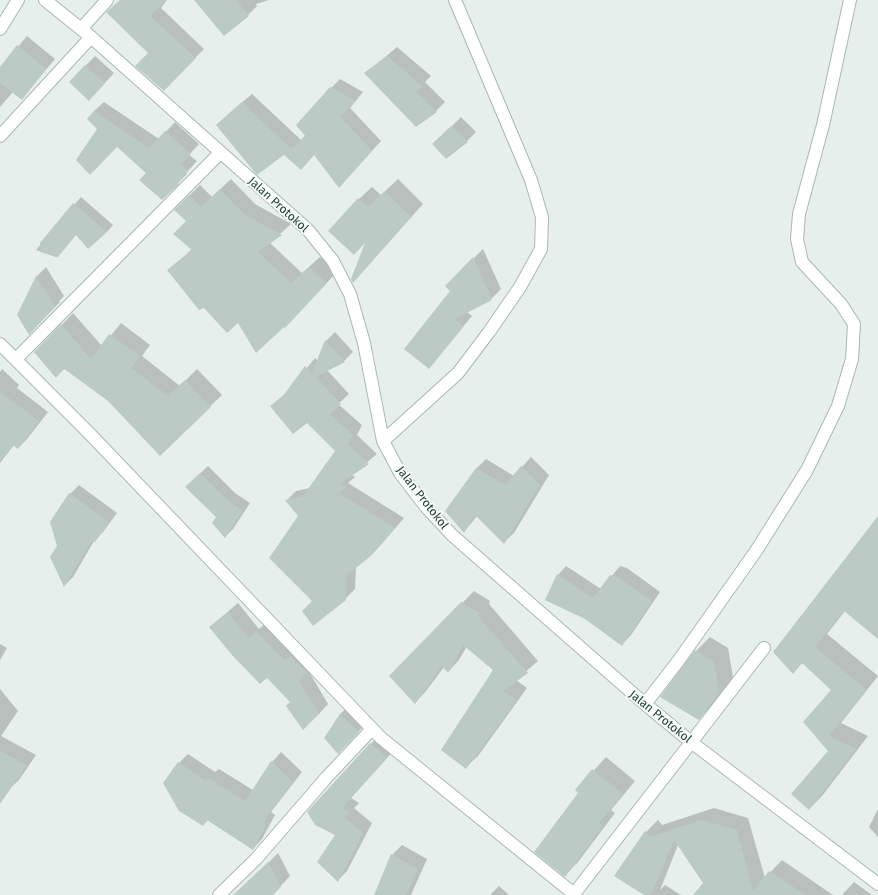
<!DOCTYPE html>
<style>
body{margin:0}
canvas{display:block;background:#e6efeb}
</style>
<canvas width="878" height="895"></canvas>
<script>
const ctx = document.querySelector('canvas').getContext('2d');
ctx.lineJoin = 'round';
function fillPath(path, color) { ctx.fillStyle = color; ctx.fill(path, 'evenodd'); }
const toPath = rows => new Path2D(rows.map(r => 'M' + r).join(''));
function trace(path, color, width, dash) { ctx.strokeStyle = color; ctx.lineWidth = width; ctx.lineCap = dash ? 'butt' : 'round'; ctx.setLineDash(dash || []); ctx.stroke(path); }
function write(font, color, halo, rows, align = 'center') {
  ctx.font = font + ' "Fira Sans",sans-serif'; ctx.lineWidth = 4; ctx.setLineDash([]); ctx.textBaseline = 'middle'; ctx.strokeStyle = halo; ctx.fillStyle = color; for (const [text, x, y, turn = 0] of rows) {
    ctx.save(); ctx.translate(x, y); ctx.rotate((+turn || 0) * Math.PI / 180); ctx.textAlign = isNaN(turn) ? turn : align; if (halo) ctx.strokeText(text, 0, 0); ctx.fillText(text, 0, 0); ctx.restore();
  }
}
const shadow = toPath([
 [121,0,167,0,161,8,204,49,163,90,150,53],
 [195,0,269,0,256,4,257,6,248,15,224,35],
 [27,36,55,59,21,99,13,92,0,107,0,69],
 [397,47,431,76,425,82,445,102,436,111,416,125,366,73],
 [95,56,114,73,89,100,70,82],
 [340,79,363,92,350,108,381,141,339,187,315,154,301,169,284,154,226,116,252,94,301,140,306,135,331,88],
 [104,102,159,139,175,122,199,144,189,155,197,161,186,173,187,174,162,199,147,173,98,129,94,111],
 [461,117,476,132,467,141,434,144],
 [231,179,255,204,291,224,270,243,302,273,320,257,337,272,295,316,238,321,169,270,192,249,187,221,175,210,200,185,212,197],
 [398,179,423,204,365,269,367,240,359,199,372,187,381,195],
 [81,197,113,225,107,232,76,234,56,257,36,250],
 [483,249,501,289,491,299,467,312,472,316,429,367,451,291,446,286],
 [46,267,64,296,59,301,60,302,29,334,18,315,37,276],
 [73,313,102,346,121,323,150,345,142,356,180,386,197,369,222,395,160,454,109,401,65,368,56,377,36,352],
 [335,332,353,352,344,361,327,370,349,394,338,404,362,425,357,435,377,454,352,475,355,477,348,483,404,518,379,547,356,567,355,589,345,599,313,601,299,516,287,500,296,491,310,488,336,451,307,422,271,406,288,391,315,358,318,361,326,341],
 [2,369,19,385,17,388,48,412,27,439,18,448,14,445,0,463,0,372],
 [531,457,549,475,514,533,504,542,477,516,464,532,446,511,477,468,486,459,514,476],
 [208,466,235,493,250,503,233,529,225,537,218,516,186,487],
 [79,485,117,513,103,532,94,541,73,577,65,585,58,546,52,522,70,494],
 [878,518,878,638,845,611,827,634,878,676,841,723,868,736,822,796,809,809,830,751,805,722,833,690,803,662,793,673],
 [566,566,601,589,620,566,627,568,660,592,631,635,622,644,558,575],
 [474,591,490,601,489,604,538,661,516,680,527,688,478,756,466,767,494,670,467,646,459,660,448,672,444,667,426,691,415,703,391,676],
 [238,603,259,629,266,623,308,670,328,704,319,714,291,702,267,676,210,627],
 [710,637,728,648,733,677,713,704,699,719,696,651],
 [0,644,7,648,0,660],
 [0,689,18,711,1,736,36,755,19,780,9,789,0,783],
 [350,705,368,722,347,743,325,738,340,714],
 [380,734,396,748,351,798,359,803,354,808,372,823,347,871,338,880,336,835,308,812],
 [281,752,302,772,271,812,275,815,262,839,253,849,208,820,203,825,179,763,188,754,215,772,219,769,253,790,272,762],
 [606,757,635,781,611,810,615,813,578,862,565,875,580,793,576,790],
 [714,808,748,818,765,878,782,860,833,895,695,895,705,883,678,845,660,890,665,885,681,895,645,895,615,875,646,832,658,820,662,825],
 [878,809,878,837,869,827],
 [402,845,427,859,411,895,383,895,377,891,392,855],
 [278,853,290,876,272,895,236,895],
 [854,882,872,895,842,895],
 [499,886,509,895,490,895]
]);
const building = toPath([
 [120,0,166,0,150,16,196,58,164,91,135,66,148,53,106,12],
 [194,0,236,0,249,16,224,36],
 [17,45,46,69,22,100,0,83,0,67],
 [387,56,422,86,417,92,437,112,416,127,364,73],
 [85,65,105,83,89,101,69,82],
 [330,87,355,101,341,117,372,151,339,188,314,155,301,170,284,155,257,175,216,125,242,102,291,149,305,136,296,125],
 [94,111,149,148,165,131,191,154,181,164,188,171,178,183,179,184,162,200,139,180,146,173,117,147,90,175,76,160,97,129,87,119],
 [451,126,468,142,446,159,432,144],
 [220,189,244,214,282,235,258,252,291,283,309,267,327,283,285,328,284,327,256,353,238,323,227,333,204,308,199,310,167,270,192,250,173,234,186,221,174,210,189,195,201,207],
 [385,191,411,217,353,283,351,279,365,243,354,255,328,231,358,198,368,207],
 [73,203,107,232,88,249,76,235,58,257,40,252,40,243],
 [473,257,492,300,455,319,464,326,429,369,404,349,450,291,445,286],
 [36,276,55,306,29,335,17,315],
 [61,324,91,359,109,334,140,356,131,368,168,396,185,380,211,407,160,456,108,401,63,368,56,378,34,352],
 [325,340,345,362,316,377,341,404,330,414,353,435,348,444,369,464,341,483,346,487,339,493,395,528,371,556,347,575,346,600,313,626,302,611,312,601,269,558,298,516,285,500,303,496,335,451,307,423,293,434,270,406,283,396,305,366,312,373],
 [0,392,39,421,18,449,13,445,0,461],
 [521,466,540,485,504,544,475,515,464,533,445,511,476,468,505,485],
 [200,473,227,500,243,511,225,538,212,523,216,517,185,487],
 [69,493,109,522,95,542,92,540,64,587,50,557,57,546,50,522],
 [878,516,878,639,844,611,815,647,867,690,829,736,856,749,809,810,791,794,828,751,803,722,831,690,802,663,793,674,773,652],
 [557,574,593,598,610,575,618,577,652,601,622,646,585,619,545,600],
 [461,602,480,613,478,616,528,673,503,691,517,700,466,769,441,750,493,670,463,645,448,673,442,666,415,704,389,676],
 [228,612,249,638,256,631,285,661,290,656,307,673,299,680,319,714,303,730,286,706,290,702,267,678,260,684,232,655,209,627],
 [695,650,714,662,719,692,699,720,660,697],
 [340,714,359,732,338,754,324,738],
 [370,743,387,758,342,808,350,813,345,818,363,833,338,882,317,862,335,835,315,825,307,812],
 [0,751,27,765,0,804],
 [271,761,293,782,263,822,266,825,253,850,207,820,203,826,179,811,163,783,178,762,206,781,208,778,245,801],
 [592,769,623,794,599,823,603,826,565,877,534,852,578,793,575,790],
 [701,820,737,830,753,891,769,871,806,895,693,895,703,883,674,840,651,895,644,895,614,876,645,831,650,837],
 [391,854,418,869,406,895,374,895],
 [268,862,281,887,273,895,233,895]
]);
const minor = toPath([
 [45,0,91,37,308,230,333,261,350,294,364,343,383,441,400,473,426,507,452,535,645,704,691,742,878,884],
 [0,29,18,0],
 [81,29,107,0],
 [0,136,91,37],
 [0,344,89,433,381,738,574,894,764,648],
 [16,359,220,153],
 [383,441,458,373,489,332,520,287,541,249,542,217,531,180,455,0],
 [645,704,679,660,756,551,807,470,838,406,852,359,854,324,841,304,802,262,797,239,799,214,823,125,850,0],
 [219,895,256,859,326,778,372,729]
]);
const streetNames = [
 ["Jalan Protokol",278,205,42],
 ["Jalan Protokol",422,498,52],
 ["Jalan Protokol",660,717,39]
];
fillPath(shadow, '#0003');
fillPath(building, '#bbcac4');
trace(minor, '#a8b8b2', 14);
trace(minor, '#fff', 12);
write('12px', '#24423a', '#f7fbf9', streetNames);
</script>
